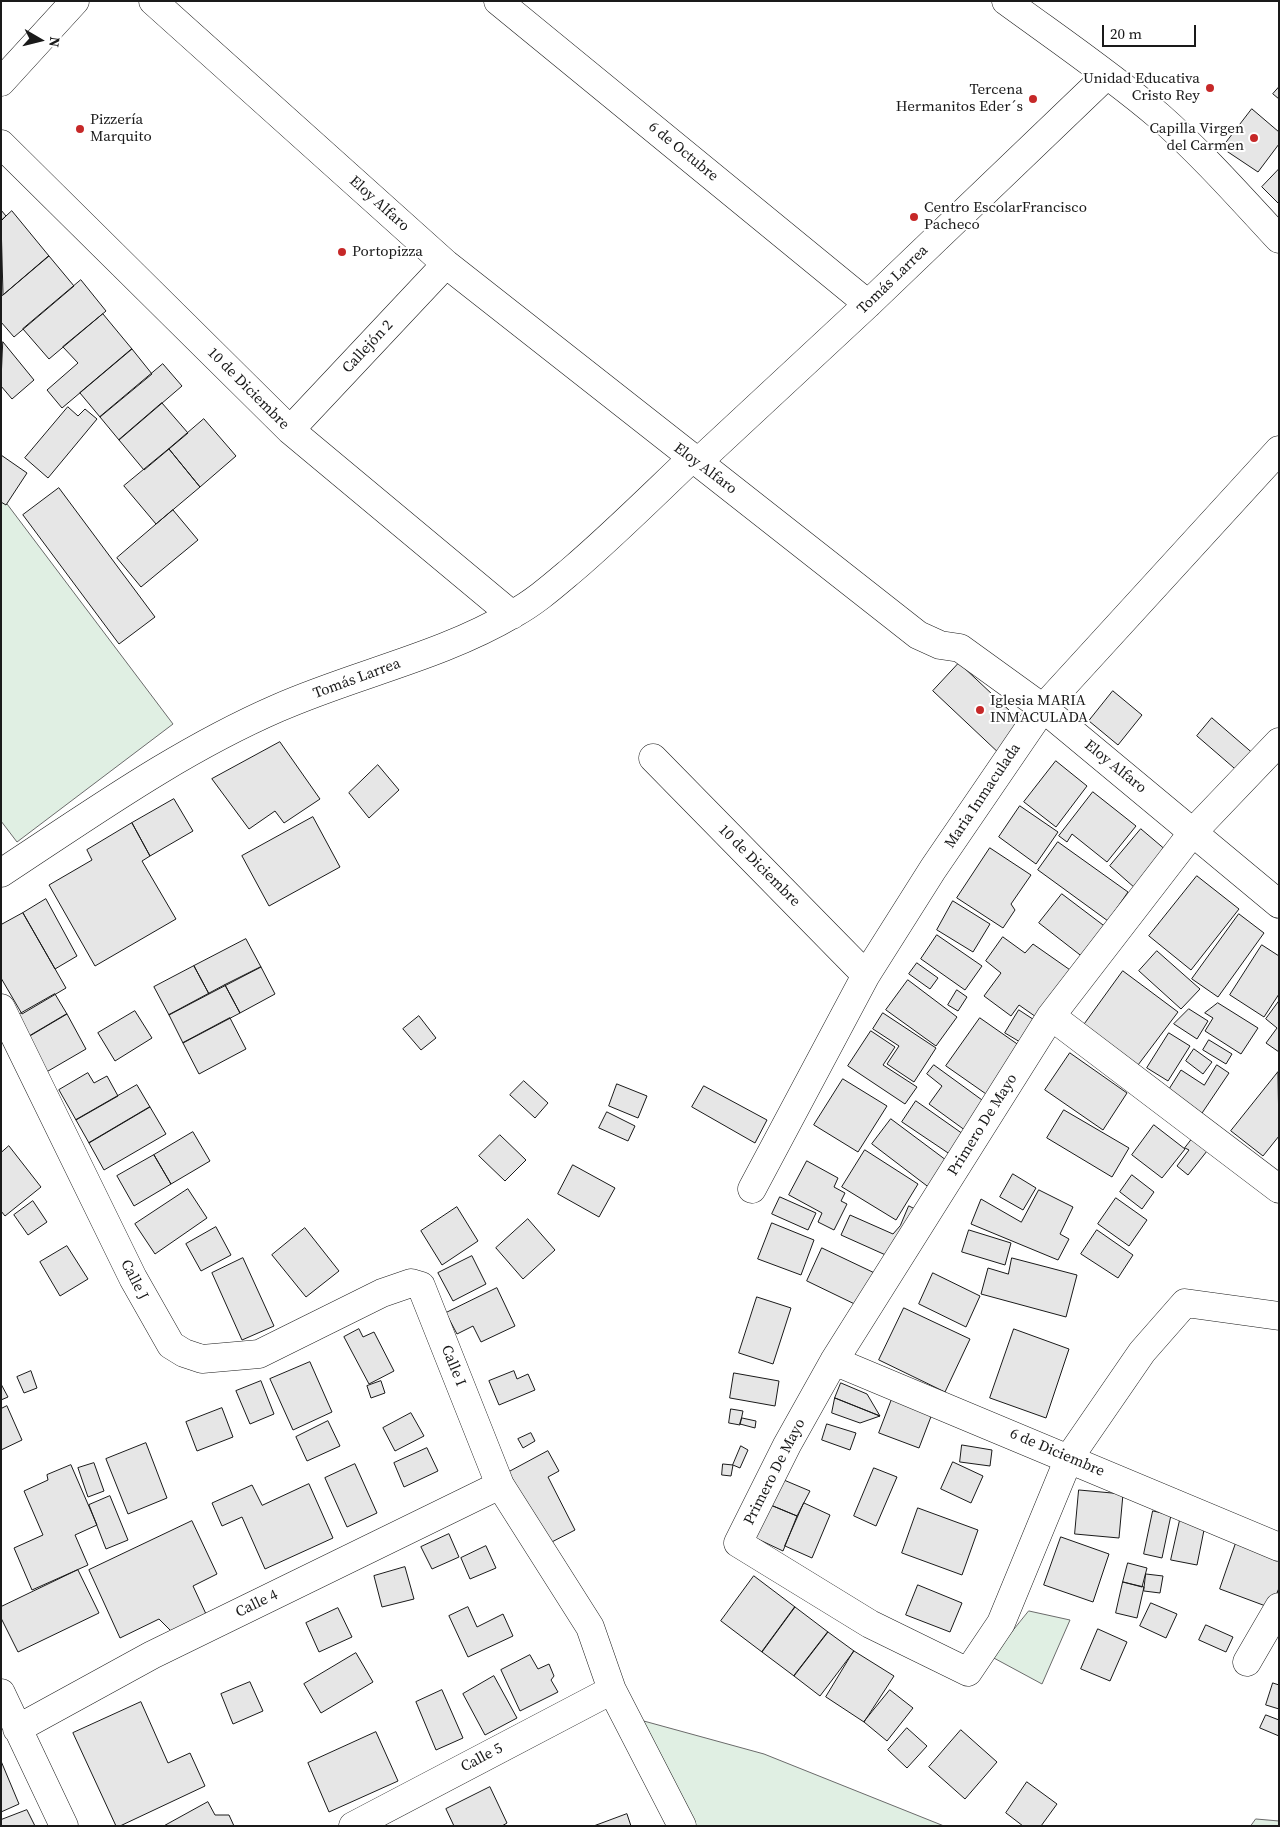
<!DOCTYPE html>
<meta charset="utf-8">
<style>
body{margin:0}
#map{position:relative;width:1280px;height:1827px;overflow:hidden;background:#fff;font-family:"Source Serif 4",serif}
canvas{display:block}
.frame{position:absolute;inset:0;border:2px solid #1a1a1a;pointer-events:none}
.north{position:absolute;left:15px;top:15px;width:50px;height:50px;-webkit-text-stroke:4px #fff;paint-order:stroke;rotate:98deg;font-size:14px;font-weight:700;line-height:20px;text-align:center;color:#1a1a1a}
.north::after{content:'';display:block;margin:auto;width:18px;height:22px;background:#1a1a1a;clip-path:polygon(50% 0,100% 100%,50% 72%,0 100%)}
.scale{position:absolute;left:1102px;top:25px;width:94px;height:22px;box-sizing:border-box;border:2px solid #1a1a1a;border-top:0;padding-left:6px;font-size:15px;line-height:18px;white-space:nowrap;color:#1a1a1a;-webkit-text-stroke:4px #fff;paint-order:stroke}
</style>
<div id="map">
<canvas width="1280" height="1827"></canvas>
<div class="frame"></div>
<div class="north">N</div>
<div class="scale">20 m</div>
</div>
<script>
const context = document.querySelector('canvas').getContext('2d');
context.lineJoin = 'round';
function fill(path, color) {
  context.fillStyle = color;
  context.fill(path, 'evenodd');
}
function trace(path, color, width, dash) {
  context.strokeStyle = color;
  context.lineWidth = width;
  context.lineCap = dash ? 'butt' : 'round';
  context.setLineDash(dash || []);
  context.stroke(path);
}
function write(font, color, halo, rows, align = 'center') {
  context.font = font + ' "Source Serif 4",serif';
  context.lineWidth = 4;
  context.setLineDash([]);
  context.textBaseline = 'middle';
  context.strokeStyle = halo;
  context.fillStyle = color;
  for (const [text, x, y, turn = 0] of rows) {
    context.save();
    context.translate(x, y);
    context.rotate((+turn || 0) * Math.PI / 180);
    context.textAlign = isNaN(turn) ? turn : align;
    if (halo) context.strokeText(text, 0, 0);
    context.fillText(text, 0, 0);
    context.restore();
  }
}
const green = new Path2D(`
 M1 496 173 724 17 842 1 821Z
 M1029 1611 1070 1620 1042 1684 992 1657Z
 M611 1712 764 1754 944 1826H667Z
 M1256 1819 1279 1821V1826H1251Z`);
fill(green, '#e0efe3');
trace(green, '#6a6a6a', 1);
const building = new Path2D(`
 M1279 87V99L1273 94Z
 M1252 109 1279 132V144L1258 172 1222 148Z
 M1279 169V204L1262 187Z
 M1 210 6 216 1 221Z
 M12 211 49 256 3 295 1 221Z
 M49 256 74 286 14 337 1 322V297Z
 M81 280 106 311 49 359 23 329Z
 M103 314 132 349 62 408 47 390 78 363 63 347Z
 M3 342 34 380 12 399 1 386Z
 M132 349 152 374 100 417 80 393Z
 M163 364 182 386 119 440 100 417Z
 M162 403 188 433 144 470 119 440Z
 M68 407 78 416 85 409 97 419 48 478 25 458Z
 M204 419 236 456 200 487 169 449Z
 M169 449 200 487 156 524 124 486Z
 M1 455 27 473 6 505 1 502Z
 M59 488 155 617 119 644 23 515Z
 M173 510 198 540 141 587 117 558Z
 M959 663 1028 728 1002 756 933 691Z
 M1113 691 1142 715 1118 745 1089 721Z
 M1212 718 1256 756 1241 774 1197 736Z
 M280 742 320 799 284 823 275 811 249 829 212 779Z
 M1056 761 1087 786 1056 827 1024 802Z
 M378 765 399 790 369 818 349 793Z
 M1093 792 1136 826 1107 862 1072 834 1067 842 1059 836Z
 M174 799 193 831 150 856 132 823Z
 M1020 806 1058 832 1036 864 999 837Z
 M313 817 340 867 269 906 242 856Z
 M132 823 150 856 142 861 176 919 95 966 49 885 92 860 87 850Z
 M1141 829 1167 851 1135 888 1110 866Z
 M1058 842 1128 892 1108 921 1038 870Z
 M990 848 1031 875 1011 904 1015 910 1003 928 957 898Z
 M1197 876 1239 909 1191 970 1149 936Z
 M1062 894 1107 928 1084 958 1039 923Z
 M46 899 77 956 55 969 23 913Z
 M953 901 990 924 973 952 937 930Z
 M23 913 66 988 22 1014 1 978V925Z
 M1239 914 1264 933 1218 997 1192 979Z
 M937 935 982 966 965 990 921 959Z
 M1003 937 1025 953 1033 944 1073 972 1039 1019 1019 1005 1011 1016 984 996 1001 973 986 961Z
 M246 939 261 967 209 994 194 966Z
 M1262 945 1279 956V994L1264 1017 1230 995Z
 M1157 951 1200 989 1181 1009 1139 971Z
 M917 963 938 978 930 989 909 974Z
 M194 966 209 994 169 1015 154 987Z
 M261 967 275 994 240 1013 225 985Z
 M1123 971 1178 1012 1135 1069 1081 1029Z
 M908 980 957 1017 936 1046 886 1010Z
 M225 985 240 1013 183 1043 169 1015Z
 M957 990 967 997 958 1011 948 1005Z
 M55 994 67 1014 23 1040 11 1019Z
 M1279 1001V1052L1266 1043 1277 1028 1266 1019Z
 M1218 1003 1258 1028 1241 1054 1205 1031 1213 1018 1205 1013Z
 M1189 1009 1208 1021 1197 1039 1174 1024Z
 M1019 1010 1048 1029 1035 1051 1005 1033Z
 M135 1011 152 1038 115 1061 98 1033Z
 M883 1013 936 1048 914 1082 887 1064 899 1046 873 1029Z
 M67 1014 86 1049 43 1074 23 1040Z
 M419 1016 436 1038 421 1050 403 1029Z
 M230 1018 246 1049 199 1074 183 1043Z
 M980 1018 1033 1055 999 1103 946 1066Z
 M871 1031 895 1047 883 1065 917 1087 905 1104 848 1066Z
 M1169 1033 1190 1046 1168 1081 1147 1068Z
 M1209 1040 1232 1054 1226 1064 1203 1050Z
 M1194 1049 1212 1062 1203 1074 1186 1061Z
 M1070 1053 1127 1093 1103 1130 1045 1090Z
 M934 1065 993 1108 973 1136 929 1104 942 1086 927 1074Z
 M1217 1065 1229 1073 1198 1119 1164 1097 1181 1070 1204 1085Z
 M1278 1072 1279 1136 1263 1156 1231 1131Z
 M88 1073 94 1083 107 1076 118 1096 76 1120 59 1090Z
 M843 1079 887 1106 858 1152 814 1125Z
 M524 1081 548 1103 535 1118 510 1095Z
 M617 1084 647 1096 638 1118 609 1106Z
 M137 1085 150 1107 89 1143 76 1120Z
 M704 1086 767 1120 755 1143 692 1107Z
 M916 1101 973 1141 960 1161 902 1122Z
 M150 1107 166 1134 104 1170 89 1143Z
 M1064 1110 1129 1148 1112 1177 1047 1138Z
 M607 1112 635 1126 628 1141 599 1128Z
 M891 1119 954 1166 935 1192 872 1144Z
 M1154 1125 1185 1149 1162 1178 1132 1155Z
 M193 1132 210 1161 171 1184 154 1155Z
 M500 1135 526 1160 505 1181 479 1156Z
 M1192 1139 1207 1151 1188 1175 1177 1166 1189 1150 1185 1148Z
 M9 1146 41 1187 5 1216 1 1211V1153Z
 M865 1150 918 1184 896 1220 842 1187Z
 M154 1155 171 1184 134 1206 117 1176Z
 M807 1161 838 1178 834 1187 845 1193 841 1201 847 1204 834 1230 818 1222 822 1213 789 1195Z
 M573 1165 615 1188 599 1217 558 1194Z
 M1013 1174 1036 1188 1023 1210 1000 1197Z
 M1132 1175 1154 1192 1142 1209 1120 1192Z
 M188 1189 207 1218 155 1254 135 1224Z
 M1039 1190 1073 1207 1060 1234 1069 1239 1058 1260 971 1224 981 1199 1021 1222Z
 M780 1197 816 1213 808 1230 772 1214Z
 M1116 1198 1147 1220 1129 1246 1098 1224Z
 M33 1201 47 1222 28 1235 14 1215Z
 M909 1206 921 1212 899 1261 841 1235 850 1215 893 1234 900 1226Z
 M457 1207 478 1241 442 1265 421 1231Z
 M528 1219 555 1250 523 1279 496 1248Z
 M772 1223 814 1240 801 1275 758 1259Z
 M216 1227 231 1255 201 1271 186 1244Z
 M305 1228 339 1271 306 1297 272 1255Z
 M969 1230 1011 1243 1005 1265 962 1252Z
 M1097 1230 1133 1255 1118 1278 1081 1254Z
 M67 1246 88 1279 60 1296 40 1262Z
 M822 1248 883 1277 867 1310 807 1281Z
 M472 1256 486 1284 453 1301 438 1273Z
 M243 1258 274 1326 242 1340 212 1273Z
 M1012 1258 1077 1275 1066 1317 981 1294 988 1268 1008 1274Z
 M933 1273 980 1296 966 1327 919 1304Z
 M497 1288 515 1326 481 1342 473 1326 457 1334 446 1313Z
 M757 1297 791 1308 773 1364 739 1353Z
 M904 1308 970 1339 945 1392 879 1360Z
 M359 1329 363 1337 374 1332 394 1371 369 1384 344 1337Z
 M1014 1329 1069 1349 1046 1418 990 1398Z
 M310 1362 332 1412 293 1430 270 1379Z
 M31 1371 37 1388 24 1393 17 1377Z
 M514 1371 517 1379 528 1374 535 1390 499 1405 489 1381Z
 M734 1373 779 1381 775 1406 730 1398Z
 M261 1381 274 1414 250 1424 236 1391Z
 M381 1381 385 1393 371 1398 367 1386Z
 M841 1383 867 1394 880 1416 835 1398Z
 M1 1384 8 1397 1 1400Z
 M835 1398 880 1416 860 1423 832 1413Z
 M892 1399 932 1414 919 1448 879 1433Z
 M7 1406 22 1440 1 1450V1409Z
 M222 1408 233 1437 197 1451 186 1422Z
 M731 1409 743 1411 740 1425 729 1423Z
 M411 1413 424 1436 395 1451 383 1428Z
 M742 1418 756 1421 755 1428 740 1424Z
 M328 1421 340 1446 307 1461 296 1437Z
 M827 1424 856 1433 850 1450 822 1440Z
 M531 1433 535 1441 523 1448 518 1439Z
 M146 1443 167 1498 128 1514 106 1459Z
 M962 1445 992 1450 990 1466 960 1462Z
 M741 1446 748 1450 740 1468 733 1465Z
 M427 1448 438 1471 404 1487 394 1463Z
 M548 1451 559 1471 548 1477 575 1530 546 1545 509 1472Z
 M953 1462 983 1476 971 1503 941 1489Z
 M94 1463 104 1491 88 1497 78 1468Z
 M355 1464 377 1513 347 1527 325 1478Z
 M723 1464 733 1465 731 1476 722 1475Z
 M71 1465 97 1525 75 1535 88 1565 32 1590 14 1548 43 1535 24 1491 48 1480 47 1475Z
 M874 1468 897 1477 876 1526 854 1516Z
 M772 1475 810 1491 797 1516 761 1501Z
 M309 1484 333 1538 265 1569 242 1517 222 1526 212 1503 252 1485 262 1505Z
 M1079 1490 1123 1494 1119 1538 1075 1534Z
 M110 1496 128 1540 106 1549 89 1505Z
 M761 1501 797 1516 783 1551 745 1533Z
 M804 1503 830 1515 812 1558 785 1546Z
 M918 1508 978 1530 962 1575 902 1553Z
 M1153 1511 1171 1515 1162 1558 1144 1554Z
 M1180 1520 1205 1525 1197 1565 1171 1560Z
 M192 1521 217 1574 193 1586 206 1614 171 1631 159 1619 120 1638 89 1570Z
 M449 1534 459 1557 432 1569 421 1547Z
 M1061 1537 1109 1554 1093 1602 1044 1585Z
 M1236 1543 1279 1559V1588L1271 1608 1220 1589Z
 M486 1546 496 1568 470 1579 461 1558Z
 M1128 1563 1147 1568 1142 1587 1123 1582Z
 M405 1567 414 1599 382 1607 374 1576Z
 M78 1570 99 1613 18 1652 1 1618V1607Z
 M1146 1574 1163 1576 1160 1593 1144 1591Z
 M754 1576 795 1607 762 1652 721 1621Z
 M1123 1582 1144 1587 1137 1618 1116 1613Z
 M918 1585 962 1603 950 1632 906 1615Z
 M1151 1603 1177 1614 1166 1638 1140 1626Z
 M468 1607 477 1627 503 1614 513 1636 468 1657 449 1616Z
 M795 1607 828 1632 794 1676 762 1652Z
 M338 1608 352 1637 319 1652 306 1623Z
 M1206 1625 1233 1637 1226 1652 1199 1640Z
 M1098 1629 1127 1642 1110 1681 1081 1669Z
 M828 1632 854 1651 820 1696 794 1676Z
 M854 1651 894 1676 864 1722 826 1697Z
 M356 1653 373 1682 321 1713 304 1684Z
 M530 1655 538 1669 549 1664 554 1676 551 1680 558 1692 520 1711 501 1670Z
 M494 1676 517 1718 485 1735 463 1694Z
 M250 1682 263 1711 233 1724 221 1694Z
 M1273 1683 1279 1685V1709L1266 1705Z
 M442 1690 463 1738 436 1750 416 1702Z
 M890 1690 913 1708 887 1741 864 1722Z
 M141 1702 168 1763 190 1753 205 1786 120 1826H116L73 1733Z
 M1266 1715 1279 1720V1736L1260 1728Z
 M907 1728 927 1746 907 1768 888 1750Z
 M961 1730 997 1762 965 1799 929 1767Z
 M376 1732 398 1781 329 1812 308 1763Z
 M1 1761 19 1804 1 1812Z
 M1027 1782 1057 1804 1041 1826H1023L1006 1813Z
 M490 1787 507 1823 502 1826H454L446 1809Z
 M208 1802 215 1815H229L234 1826H164Z
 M27 1810 35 1826H1V1820Z
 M627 1814 631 1826H594Z`);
fill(building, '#e6e6e6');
trace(building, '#1a1a1a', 1);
const minor = new Path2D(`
 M153 1 446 264 918 635 940 645 960 648 1043 708 1279 904
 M498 1 868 304
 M1006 1C1058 39 1111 75 1159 116 1202 154 1240 197 1279 239
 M1 82 75 1
 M1 144 290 430 512 615
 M290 430 446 264
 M698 462 868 304 1107 75
 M1279 742 1193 832 1051 1016 834 1361 787 1445 738 1543 870 1624 968 1672 1001 1623 1069 1458 1142 1352 1185 1303 1279 1316
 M653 758 866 975
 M1 873C91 814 179 751 278 708 355 674 440 657 513 614 535 602 553 586 572 570 613 535 652 496 691 459
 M1 1008 133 1278 171 1345 184 1353 202 1359 259 1354 382 1293 411 1283 421 1286 500 1485 590 1627 612 1690 682 1826
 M1051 1016 1279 1189
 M752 1189 866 975 933 869 1043 708 1279 450
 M834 1361 1279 1547
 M1247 1662 1279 1607
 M1 1693 64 1826
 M17 1729 152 1655 500 1485
 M353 1826 612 1690`);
trace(minor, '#1a1a1a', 29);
trace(minor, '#fff', 28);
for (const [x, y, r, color] of [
 [1210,88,5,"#c62828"],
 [1033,99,5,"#c62828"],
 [80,129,5,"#c62828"],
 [1254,138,5,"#c62828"],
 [914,217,5,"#c62828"],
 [342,252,5,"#c62828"],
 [980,710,5,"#c62828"]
]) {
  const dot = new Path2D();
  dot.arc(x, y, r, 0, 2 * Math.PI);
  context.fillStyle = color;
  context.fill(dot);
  trace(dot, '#fff', 2);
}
write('15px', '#1a1a1a', '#fff', [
 ["Unidad Educativa",1200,79,"right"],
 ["Cristo Rey",1200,96,"right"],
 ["Tercena",1023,90,"right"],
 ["Hermanitos Eder´s",1023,107,"right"],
 ["Pizzería",90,120],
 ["Marquito",90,137],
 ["Capilla Virgen",1244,129,"right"],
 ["del Carmen",1244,146,"right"],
 ["Centro EscolarFrancisco",924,208],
 ["Pacheco",924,225],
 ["Portopizza",352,252],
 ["Iglesia MARIA",990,701],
 ["INMACULADA",990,718]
], 'left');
write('15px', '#1a1a1a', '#fff', [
 ["6 de Octubre",683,152,39],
 ["Eloy Alfaro",379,204,42],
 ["Tomás Larrea",893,280,-44],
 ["Callejón 2",368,347,-47],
 ["10 de Diciembre",248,389,45],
 ["Eloy Alfaro",705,469,37],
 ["Tomás Larrea",357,679,-20],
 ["Eloy Alfaro",1115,767,39],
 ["Maria Inmaculada",983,796,-56],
 ["10 de Diciembre",759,866,45],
 ["Primero De Mayo",983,1125,-58],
 ["Calle J",134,1280,63],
 ["Calle I",453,1366,68],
 ["6 de Diciembre",1057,1453,23],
 ["Primero De Mayo",775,1472,-63],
 ["Calle 4",257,1604,-26],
 ["Calle 5",482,1758,-28]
]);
</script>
